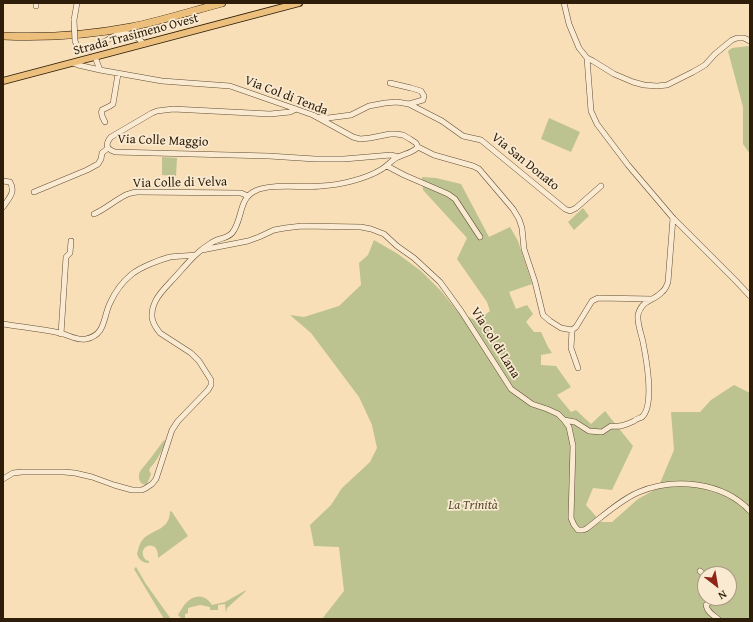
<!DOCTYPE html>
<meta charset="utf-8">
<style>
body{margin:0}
#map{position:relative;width:753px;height:622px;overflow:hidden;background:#f8dfb8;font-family:"Gentium Book Plus",serif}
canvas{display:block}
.frame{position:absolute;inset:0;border:4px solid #2d1d09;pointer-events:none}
.north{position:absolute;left:697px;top:566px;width:40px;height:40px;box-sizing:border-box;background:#faead1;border:1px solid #a89881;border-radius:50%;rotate:149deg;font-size:11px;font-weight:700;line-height:16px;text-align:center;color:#2d1d09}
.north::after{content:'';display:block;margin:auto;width:14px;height:18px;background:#8f2418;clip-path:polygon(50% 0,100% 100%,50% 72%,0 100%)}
</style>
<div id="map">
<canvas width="753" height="622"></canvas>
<div class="frame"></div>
<div class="north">N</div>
</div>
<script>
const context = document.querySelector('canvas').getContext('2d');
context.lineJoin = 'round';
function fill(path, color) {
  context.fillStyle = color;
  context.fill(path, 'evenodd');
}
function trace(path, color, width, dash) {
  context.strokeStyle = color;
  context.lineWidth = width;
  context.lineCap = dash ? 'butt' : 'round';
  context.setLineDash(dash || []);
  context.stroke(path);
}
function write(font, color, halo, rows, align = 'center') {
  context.font = font + ' "Gentium Book Plus",serif';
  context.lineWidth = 3.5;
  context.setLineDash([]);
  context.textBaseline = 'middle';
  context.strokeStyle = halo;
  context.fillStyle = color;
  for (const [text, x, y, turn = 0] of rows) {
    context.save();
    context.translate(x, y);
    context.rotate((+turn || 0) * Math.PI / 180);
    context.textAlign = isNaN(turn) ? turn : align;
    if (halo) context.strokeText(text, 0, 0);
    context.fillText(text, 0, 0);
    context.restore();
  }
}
fill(new Path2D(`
 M749 46 750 47V154L743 144V107L728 51 732 48Z
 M549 118 580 132 571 152 541 139Z
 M162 157 177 158 176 176 162 175Z
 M422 177 436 178 461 184 489 237 510 227 518 241 532 284 509 292 516 309 527 305 533 314 526 322 534 332H541L548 347 552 353 541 355V365L556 366 571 387 557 395 571 412 576 410 591 424 605 411 633 446 612 490 593 488 586 505 601 522H612L638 499 658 488 674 450 671 412H700L711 400 734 385 750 393V619H322L344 591 339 547 314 546 310 525 331 505 342 488 370 462 377 448 372 425 359 397 311 333 290 315 304 317 339 306 361 285 359 263 368 255 374 240 398 254 421 271 441 291 458 312 477 321 490 311 487 302 457 259 467 238 423 190ZM705 574H729V598H705Z
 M583 208 589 216 574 230 568 222Z
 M164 440 165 441C164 448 159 456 155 462 153 465 151 466 149 470L151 474 147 484 145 485 141 483 139 479V474L141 470 150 459Z
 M170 511 172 512 188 536 158 558C159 536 134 547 146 560L149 561V563C143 563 139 560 137 554 138 550 139 545 141 542 149 529 170 532 170 511Z
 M136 567 146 584 171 619H164L134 569Z
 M246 590 245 592 227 608 226 613 225 604 218 605V610H210V607L200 605 188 608V613L185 614V619H182L178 615C180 611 183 607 185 604 194 594 205 594 212 605L225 602Z`), '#bcc290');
const minor = new Path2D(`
 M564 3 569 24 579 48 587 58 593 61 614 74 633 82 644 85 657 86 667 85 693 72 705 65 715 54 732 40 737 38H744L750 41
 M36 6V3
 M74 20 77 3
 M75 41C83 65 109 34 122 33 131 33 139 38 144 44
 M95 57 100 70
 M587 58 591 111 597 124 628 165 673 218 735 280 750 296
 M390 83 411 88 421 91 424 96 423 100 409 104
 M296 109 290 112 270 114 173 109 157 111 152 113 111 137C105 144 106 149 115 152L269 156 315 159H344L391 155 398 157
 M320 117 328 118 351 115 369 106 385 103 397 102 409 104 442 121 463 136 481 140 565 209 570 211 576 208 601 186
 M105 122C103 118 100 114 102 110L110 106 113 104 118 74
 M418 147 434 155 473 166 479 169 513 209 519 219 522 228 524 249 535 282 543 315 550 321 561 328 572 330 576 327 592 301 598 298 652 299
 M387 166 404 175 448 194 455 199 480 237
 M3 181 10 182C16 192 9 198 3 207
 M34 192 87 170 98 164 101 159 102 153 108 148
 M94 214C106 209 116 199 128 194 131 193 135 192 138 192L241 193 248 196
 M202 250 248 241 259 237 274 230 285 228 302 226 361 227 371 229 384 234 397 246 414 258 440 282 461 311 511 389 532 404 547 409 558 414 564 420 569 427 573 446 571 518 574 525 578 530H583L586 529C602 517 620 500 639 492 674 477 723 482 750 511
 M3 324C22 327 41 329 60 333 69 335 77 341 86 339 106 335 103 317 110 303 115 292 122 282 132 274 141 267 159 260 170 257 178 256 187 256 195 255
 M572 330 571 348 578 368
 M61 334 66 257 70 253 71 241
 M564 420 575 422 589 431 602 432 611 426C621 427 625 425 634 421 636 419 640 418 642 417 655 405 646 357 643 342 641 333 637 323 638 315 642 299 653 302 662 292 665 290 667 285 668 282L673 218
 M3 479 13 473 22 472H64L75 473 92 477 114 485 132 490H142L146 488 152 484 156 479 172 430 178 421 208 390 211 385V380L199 361 191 353 160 333C156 328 151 321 152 314 152 309 154 304 156 300 161 291 169 284 176 276 187 264 196 252 211 243 218 238 227 239 232 233 243 220 238 199 255 191 270 183 303 188 321 186 340 185 366 179 382 169 387 166 391 161 396 158 403 154 413 153 418 147L416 143 410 139 403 135 396 134H390L370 138 360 139 353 137 313 115 230 86 162 81 100 70 78 65 73 63
 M700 571 705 575
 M715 598 706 605C707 612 713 615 718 619`);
const major = new Path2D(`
 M3 81 299 3`);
const highway = new Path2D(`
 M3 36C45 38 89 35 131 27 161 21 192 11 222 3`);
trace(minor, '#604e35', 6);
trace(major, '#2d1d09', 8);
trace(highway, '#2d1d09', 8);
trace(minor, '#faead1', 5);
trace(major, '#ecc07c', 6);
trace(highway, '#ecc07c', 7);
const minorBridge = new Path2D(`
 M74 20 75 41`);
trace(minorBridge, '#604e35', 6, []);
trace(minorBridge, '#faead1', 5);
write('13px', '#2d1d09', '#faead1', [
 ["Strada Trasimeno Ovest",136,35,-15],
 ["Via Col di Tenda",286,96,21],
 ["Via Colle Maggio",163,141,2],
 ["Via San Donato",525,162,39],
 ["Via Colle di Velva",180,183,-1],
 ["Via Col di Lana",495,343,58]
]);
write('italic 13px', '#584f32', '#faead1', [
 ["La Trinità",473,506]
]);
</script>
